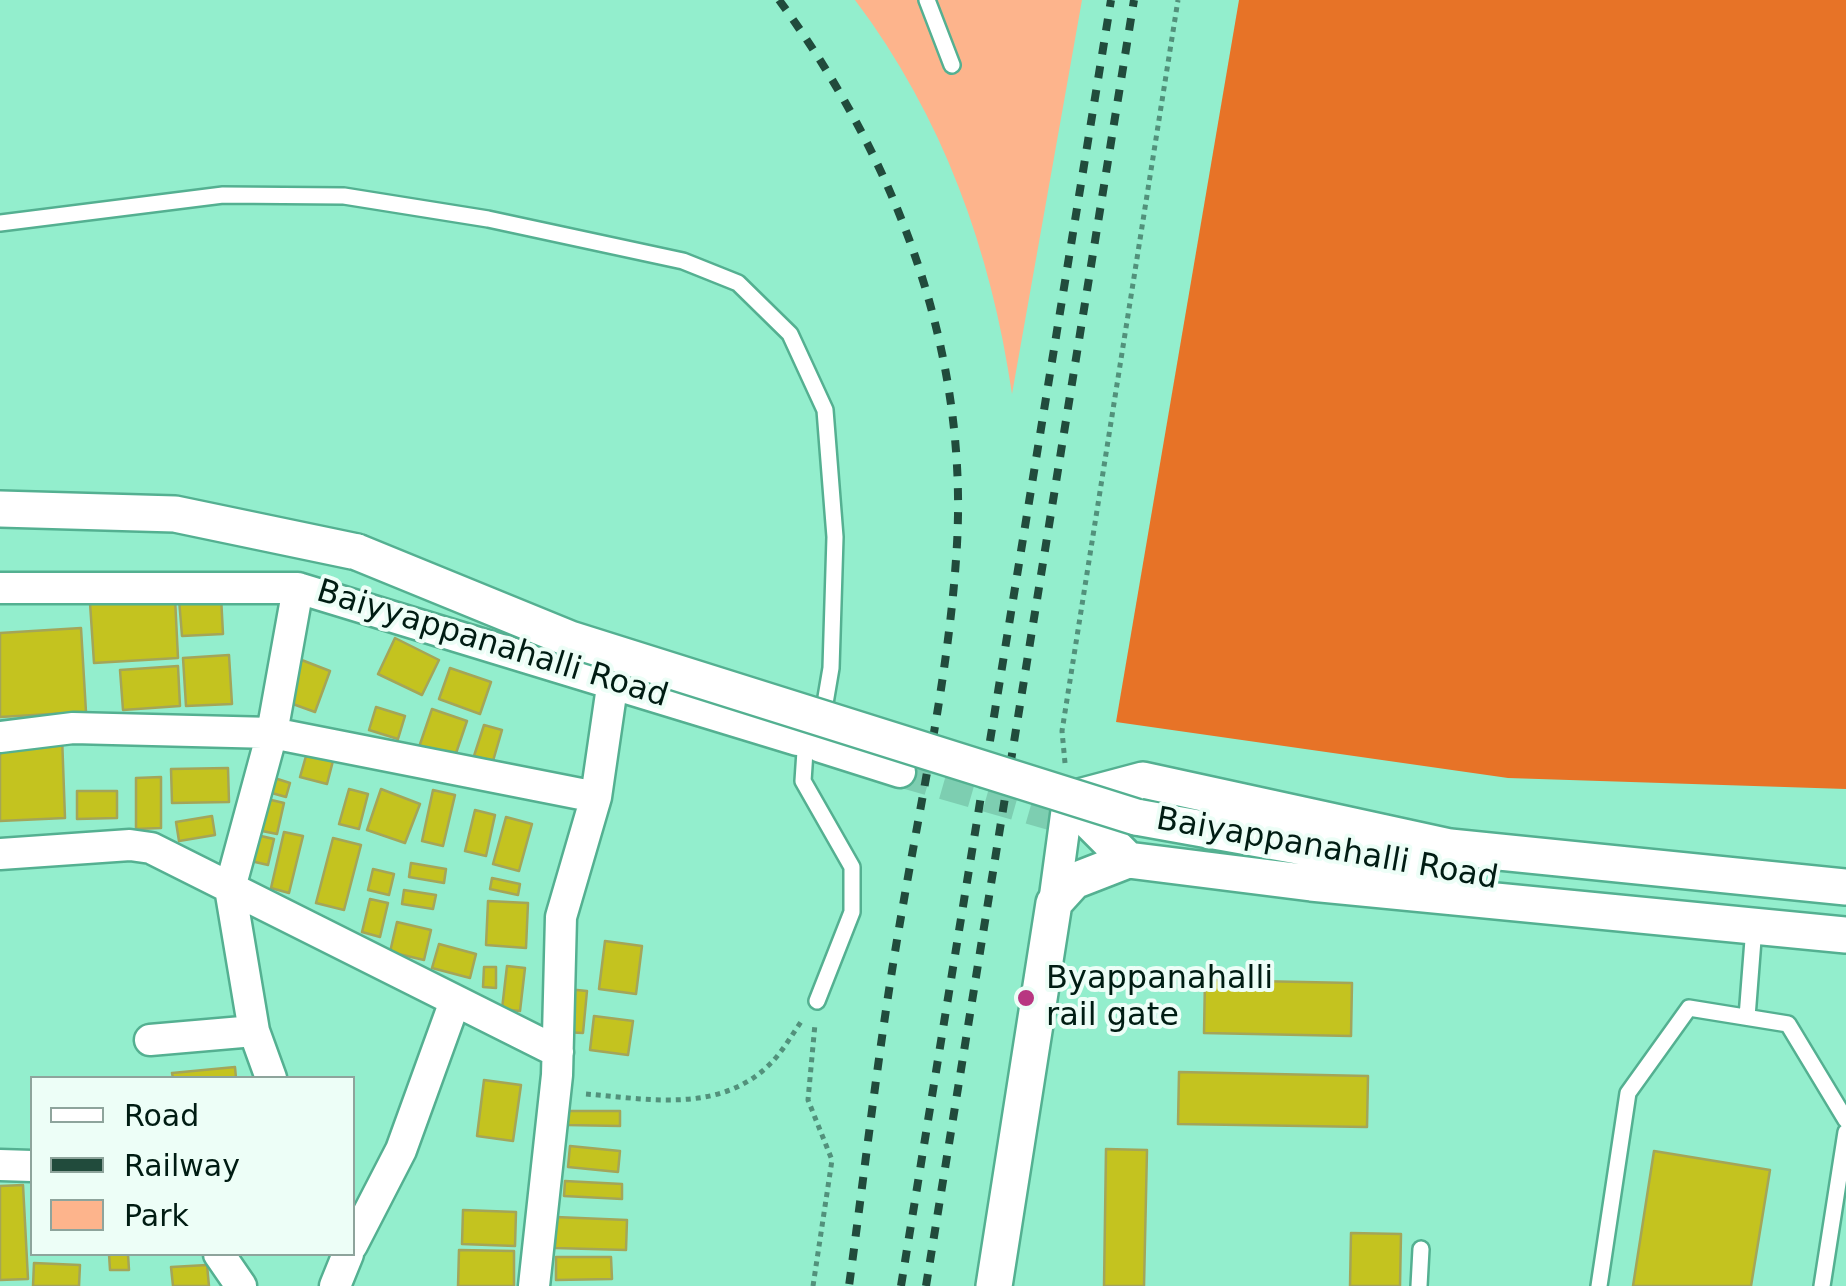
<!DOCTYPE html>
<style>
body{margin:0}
#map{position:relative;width:1846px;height:1286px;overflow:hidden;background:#93eecd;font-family:"DejaVu Sans",sans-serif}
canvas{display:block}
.legend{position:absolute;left:30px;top:1076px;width:325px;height:180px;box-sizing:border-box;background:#edfef7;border:2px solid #8ea49c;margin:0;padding:12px 18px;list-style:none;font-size:30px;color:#001c13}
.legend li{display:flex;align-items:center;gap:20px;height:50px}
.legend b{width:50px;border:2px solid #8ea49c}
</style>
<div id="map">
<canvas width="1846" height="1286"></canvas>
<ul class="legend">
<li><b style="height:12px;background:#fff"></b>Road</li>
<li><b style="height:12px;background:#214b3c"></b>Railway</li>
<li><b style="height:28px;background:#fdb48c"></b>Park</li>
</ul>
</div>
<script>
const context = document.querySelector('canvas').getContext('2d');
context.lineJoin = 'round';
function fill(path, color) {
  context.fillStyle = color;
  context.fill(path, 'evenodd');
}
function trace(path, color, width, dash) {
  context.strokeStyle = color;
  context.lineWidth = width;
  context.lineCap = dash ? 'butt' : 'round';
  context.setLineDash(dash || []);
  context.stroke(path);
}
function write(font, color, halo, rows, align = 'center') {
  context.font = font + ' "DejaVu Sans",sans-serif';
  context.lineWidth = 8;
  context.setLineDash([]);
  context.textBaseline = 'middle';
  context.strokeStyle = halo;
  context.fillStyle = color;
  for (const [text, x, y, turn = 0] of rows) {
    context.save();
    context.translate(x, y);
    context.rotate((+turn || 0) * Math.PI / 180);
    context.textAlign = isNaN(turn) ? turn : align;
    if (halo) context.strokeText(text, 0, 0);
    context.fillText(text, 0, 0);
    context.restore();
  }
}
fill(new Path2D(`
 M855 0H1082L1012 394C991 250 943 117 855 0Z`), '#fdb48c');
fill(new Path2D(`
 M1239 0H1846V789L1508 778 1116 722Z`), '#e77327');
const building = new Path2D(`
 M221 596 223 634 182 636 179 599Z
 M175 598 178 658 94 663 90 603Z
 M81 628 86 712 0 717V633Z
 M395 638 439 660 422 695 378 674Z
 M229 655 232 704 186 706 183 658Z
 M294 657 330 671 315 712 279 699Z
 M178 666 180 706 123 710 120 670Z
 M450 668 491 682 480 714 439 699Z
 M376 707 405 716 398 739 369 730Z
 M432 709 467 721 452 765 417 753Z
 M484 725 502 730 493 761 474 756Z
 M62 736 65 818 0 821V738Z
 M308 749 334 757 327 784 300 777Z
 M228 768 229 802 172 803 171 769Z
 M265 775 290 783 286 797 261 790Z
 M161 777V828L136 829V778Z
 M349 789 368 794 359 829 339 824Z
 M381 789 420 804 405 843 367 830Z
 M433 790 455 795 443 846 422 841Z
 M77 791H117V818L77 819Z
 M259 797 284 803 277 834 252 829Z
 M475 810 495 815 486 856 465 851Z
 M212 816 215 835 179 841 176 822Z
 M506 817 532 824 519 871 493 864Z
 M284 832 303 836 289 893 271 888Z
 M248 833 274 839 268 865 242 859Z
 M333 838 361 845 344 910 316 903Z
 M411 863 446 869 444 883 409 877Z
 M373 869 394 874 389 895 368 890Z
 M492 878 520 884 518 895 490 889Z
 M404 890 436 895 433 909 402 904Z
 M370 899 388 903 380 937 362 932Z
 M488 901 528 903 526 948 486 945Z
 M397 922 431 930 424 960 390 952Z
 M605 941 642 946 636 994 599 989Z
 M439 944 476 954 470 978 432 968Z
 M507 966 525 968 520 1011 502 1009Z
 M484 967H496V988L483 987Z
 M1205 980 1352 983 1351 1036 1204 1033Z
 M567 989 587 991 583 1033 563 1032Z
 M594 1016 633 1021 628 1055 590 1050Z
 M235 1067 236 1078H173L172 1073Z
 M1179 1072 1368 1076 1367 1127 1178 1124Z
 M484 1080 521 1085 513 1141 477 1136Z
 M567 1111H620V1126L567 1125Z
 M570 1146 620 1151 618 1172 568 1167Z
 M1106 1149 1147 1150 1144 1286H1104Z
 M1654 1151 1770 1170 1751 1286H1633Z
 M565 1181 622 1184V1199L564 1196Z
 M23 1185 28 1279 0 1280V1186Z
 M463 1210 516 1212 515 1246 462 1244Z
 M556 1217 627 1220 626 1250 555 1248Z
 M1351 1233 1401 1234 1400 1286H1350Z
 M459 1250 514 1251V1286H458Z
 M109 1254H128L129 1270H110Z
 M556 1257H611L612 1279 556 1280Z
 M34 1263 80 1265 79 1286H33Z
 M207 1265 209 1286H173L171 1267Z`);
fill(building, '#c4c31f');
trace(building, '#a4a559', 2.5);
trace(new Path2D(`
 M900 772 1075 822`), '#7dceb1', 30, [30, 15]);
const service = new Path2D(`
 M927 0 952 65
 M0 223 223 195 344 196 488 219 604 244 683 261 738 283 790 334 825 410 835 537 831 668 823 715 805 751 803 781 852 867V912L817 1001
 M1747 1017 1754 927
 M1419 1286 1421 1249
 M1599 1286 1628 1093 1689 1008 1788 1024 1846 1120
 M1822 1286 1846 1132`);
const minor = new Path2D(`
 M0 588H298L797 740
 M0 737 73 728 272 733 298 588
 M821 747 900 772
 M0 854 130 845 151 848 558 1052
 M1054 903 1068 800
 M150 1040 254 1031
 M271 1078 254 1031 230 888 272 733 596 797
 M0 1165 32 1166
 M352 1245 401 1150 455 1001
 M219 1254 241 1286
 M335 1286 348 1254
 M534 1286 557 1075 561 917 596 797 613 680`);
const tertiary = new Path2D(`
 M0 509 175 514 357 552
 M1136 817 1460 875
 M1846 887 1450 847 1143 780 1068 800 1128 860 1311 883 1846 935
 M994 1286 1054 903 1074 881 1128 860`);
trace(service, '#54b091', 20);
trace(minor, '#54b091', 35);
trace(tertiary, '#54b091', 40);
trace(new Path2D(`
 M1065 763 1062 731 1178 0
 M586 1094C649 1099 721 1114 771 1063 783 1051 793 1033 803 1019
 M813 1286 832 1160 808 1100 815 1024`), '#52917b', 5, [5, 5]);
trace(service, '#fff', 15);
trace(minor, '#fff', 30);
trace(tertiary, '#fff', 35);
trace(new Path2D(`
 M779 0C894 157 968 346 957 544 950 667 923 789 902 911 880 1035 866 1161 849 1286
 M901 1286 1111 0
 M926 1286 1134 0`), '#214b3c', 8, [12, 12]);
const tertiaryBridge = new Path2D(`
 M357 552 570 639 1136 817`);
trace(tertiaryBridge, '#54b091', 40, []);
trace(tertiaryBridge, '#fff', 35);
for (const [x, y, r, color] of [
 [1026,998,10,"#b83781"]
]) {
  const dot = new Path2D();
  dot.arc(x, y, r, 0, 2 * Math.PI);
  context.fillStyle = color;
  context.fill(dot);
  trace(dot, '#edfef7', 4);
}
write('32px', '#001c13', '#edfef7', [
 ["Baiyyappanahalli Road",492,645,17],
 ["Baiyappanahalli Road",1327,850,10]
]);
write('32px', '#001c13', '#edfef7', [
 ["Byappanahalli",1046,980],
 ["rail gate",1046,1017]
], 'left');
</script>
